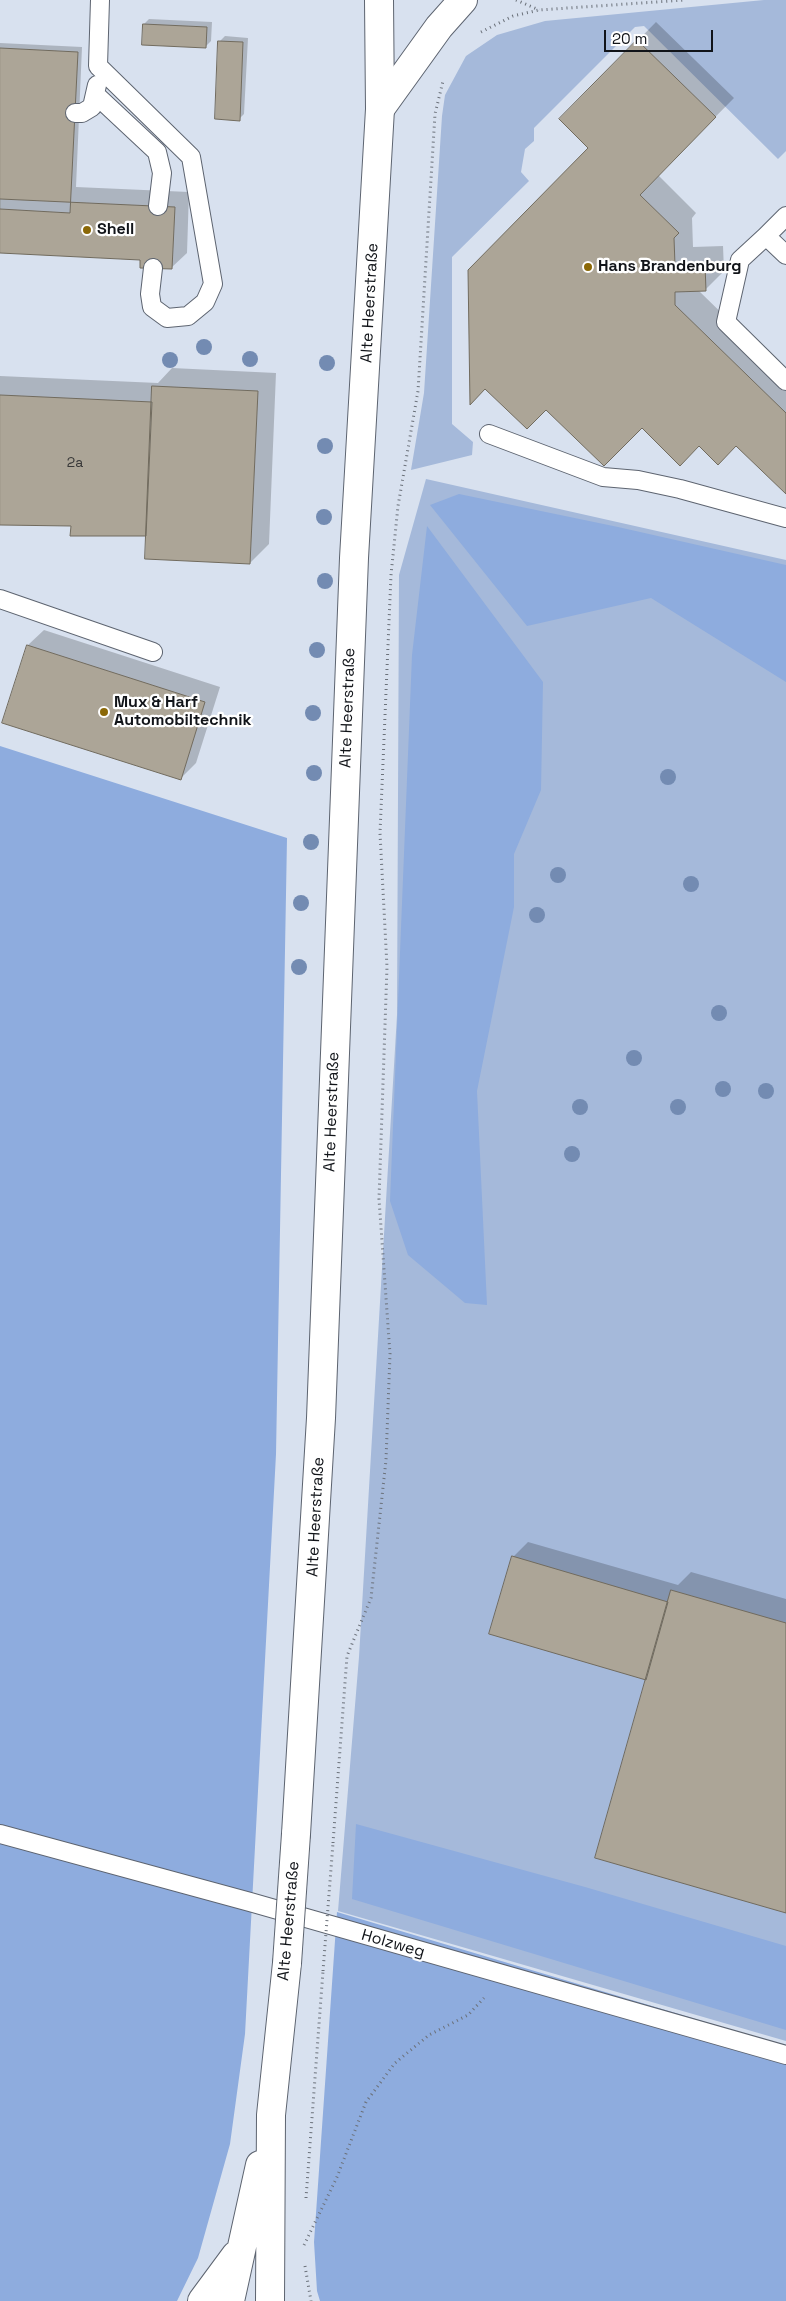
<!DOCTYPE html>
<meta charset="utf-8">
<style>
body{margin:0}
#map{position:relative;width:786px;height:2301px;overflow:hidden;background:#d8e1ef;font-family:"Space Grotesk",sans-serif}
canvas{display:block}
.scale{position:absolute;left:604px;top:30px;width:109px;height:22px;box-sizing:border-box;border:2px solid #111419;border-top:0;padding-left:6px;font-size:15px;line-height:18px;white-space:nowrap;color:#111419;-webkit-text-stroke:4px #fff;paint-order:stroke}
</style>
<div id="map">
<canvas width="786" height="2301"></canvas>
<div class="scale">20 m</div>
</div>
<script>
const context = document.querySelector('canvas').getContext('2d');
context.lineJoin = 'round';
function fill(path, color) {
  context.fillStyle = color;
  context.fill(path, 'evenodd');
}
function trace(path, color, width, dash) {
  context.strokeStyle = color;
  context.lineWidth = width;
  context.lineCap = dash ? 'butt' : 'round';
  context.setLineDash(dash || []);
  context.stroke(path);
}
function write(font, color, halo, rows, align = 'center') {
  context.font = font + ' "Space Grotesk",sans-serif';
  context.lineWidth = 4.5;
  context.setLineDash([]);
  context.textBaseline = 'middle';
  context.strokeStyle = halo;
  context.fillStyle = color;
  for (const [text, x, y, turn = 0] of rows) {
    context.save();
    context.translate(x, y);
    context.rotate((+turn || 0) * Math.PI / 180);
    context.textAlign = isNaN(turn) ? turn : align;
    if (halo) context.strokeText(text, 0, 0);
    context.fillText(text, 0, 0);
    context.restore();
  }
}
fill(new Path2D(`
 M764 0H786V151L778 159 644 26 635 27 534 128V141L525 149 521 172 529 181 452 257V424L473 442 472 455 411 470 424 393 442 116 445 95 466 56 497 35 545 21Z
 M426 479 786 560V2041L338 1911 359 1657 397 1015 399 575Z`), '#a5b9da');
fill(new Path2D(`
 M459 494 618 527 786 565V682L651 598 527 626 430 505Z
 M427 526 543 682 541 790 514 854V907L477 1091 487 1305 465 1303 408 1255 390 1201 412 655Z
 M0 746 287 838 276 1454 245 2034 230 2144 198 2258 177 2301H0Z
 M356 1824 585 1887 786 1946V2030L352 1899Z
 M337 1912 786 2046V2301H320L317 2291 314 2242Z`), '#8eacde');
fill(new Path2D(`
 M149 19 212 22 211 41 206 46 144 24Z
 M656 22 734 98 658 175 696 213 692 218 693 247 723 246 724 271 705 290H698L786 376V493L737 445H699L590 148 561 119Z
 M225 36 248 38 244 114 239 119 219 42Z
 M0 43 82 47 76 187 189 192 187 253 171 268 141 259 0 252Z
 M172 368 276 373 269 544 250 563 147 535 72 524H0V376L158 383Z
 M44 630 220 687 196 763 181 778 4 722 28 645Z
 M528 1542 678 1585 691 1572 786 1599V1911L648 1676 513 1557Z`), '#0003');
const building = new Path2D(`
 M143 24 207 27 206 48 142 45Z
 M637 40 716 117 640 195 679 233 674 238 675 265 705 264 706 291 675 292V305L786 413V494L736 446 718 465 699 446 680 466 642 428 604 466 546 410 527 429 485 389 470 405 468 270 588 148 559 119Z
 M218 41 243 42 240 121 215 119Z
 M0 48 78 52 70 213 0 209Z
 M0 199 175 207 172 269 140 268V260L0 253Z
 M152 386 258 391 250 564 145 559Z
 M0 395 152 402 146 536H70L71 526 0 525Z
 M27 645 205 702 181 780 2 723Z
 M512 1556 668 1602 646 1680 489 1634Z
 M671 1590 786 1623V1913L595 1858Z`);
fill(building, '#aca597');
trace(building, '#716b5e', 1);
const lane = new Path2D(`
 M100 0 98 66 191 157 213 284 205 302 188 316 167 318 152 307 150 294 153 268
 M96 95 157 152 162 173 158 206
 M75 113H82L92 107 97 85
 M786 216 766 236 786 255
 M766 236 740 260 726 322 786 381
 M489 434 603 477 638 480 680 489 786 518
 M0 599 153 652
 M0 1834 250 1902 786 2055`);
const street = new Path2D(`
 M380 109 439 27 463 0`);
const secondary = new Path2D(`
 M296 1834 321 1418 354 558 380 109 379 0
 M202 2301 236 2255
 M230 2301 260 2165
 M270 2301 271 2115 287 1963`);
trace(lane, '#5d6470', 20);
trace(street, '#5d6470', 30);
trace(secondary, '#5d6470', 30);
trace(new Path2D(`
 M516 0 539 10
 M481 32 513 16 539 10 685 0
 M333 1843 347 1656 371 1598 386 1460 390 1354 379 1199 387 967 380 833 391 575 398 506 418 391 435 114 443 81
 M306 2198 323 1971
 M304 2245 337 2177 366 2102 395 2063 429 2035 468 2015 484 1998
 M305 2266 311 2301`), '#6b717a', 3, [1, 4]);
trace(lane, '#fff', 18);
trace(street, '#fff', 28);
trace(secondary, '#fff', 28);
const secondaryBridge = new Path2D(`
 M287 1963 296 1834`);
trace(secondaryBridge, '#5d6470', 30, []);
trace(new Path2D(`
 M323 1971 333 1843`), '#6b717a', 3, [1, 4]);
trace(secondaryBridge, '#fff', 28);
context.fillStyle = '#738bb2';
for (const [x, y] of [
 [204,347],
 [250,359],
 [170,360],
 [327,363],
 [325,446],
 [324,517],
 [325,581],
 [317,650],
 [313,713],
 [314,773],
 [668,777],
 [311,842],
 [558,875],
 [691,884],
 [301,903],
 [537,915],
 [299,967],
 [719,1013],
 [634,1058],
 [723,1089],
 [766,1091],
 [580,1107],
 [678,1107],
 [572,1154]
]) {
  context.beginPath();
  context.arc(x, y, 8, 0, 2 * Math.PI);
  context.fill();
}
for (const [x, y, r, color] of [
 [87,230,5,"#8b6807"],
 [588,267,5,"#8b6807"],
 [104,712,5,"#8b6807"]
]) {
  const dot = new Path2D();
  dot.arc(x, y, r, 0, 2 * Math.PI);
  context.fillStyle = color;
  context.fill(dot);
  trace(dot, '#fff', 2);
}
write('14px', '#383838', null, [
 ["2a",75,463]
]);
write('bold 16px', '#111419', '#fff', [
 ["Shell",97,230],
 ["Hans Brandenburg",598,267],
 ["Mux & Harf",114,703],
 ["Automobiltechnik",114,721]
], 'left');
write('16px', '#111419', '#fff', [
 ["Alte Heerstraße",370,303,-87],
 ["Alte Heerstraße",348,708,-88],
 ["Alte Heerstraße",332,1112,-88],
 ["Alte Heerstraße",316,1517,-87],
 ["Alte Heerstraße",289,1921,-85],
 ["Holzweg",393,1944,16]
]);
</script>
